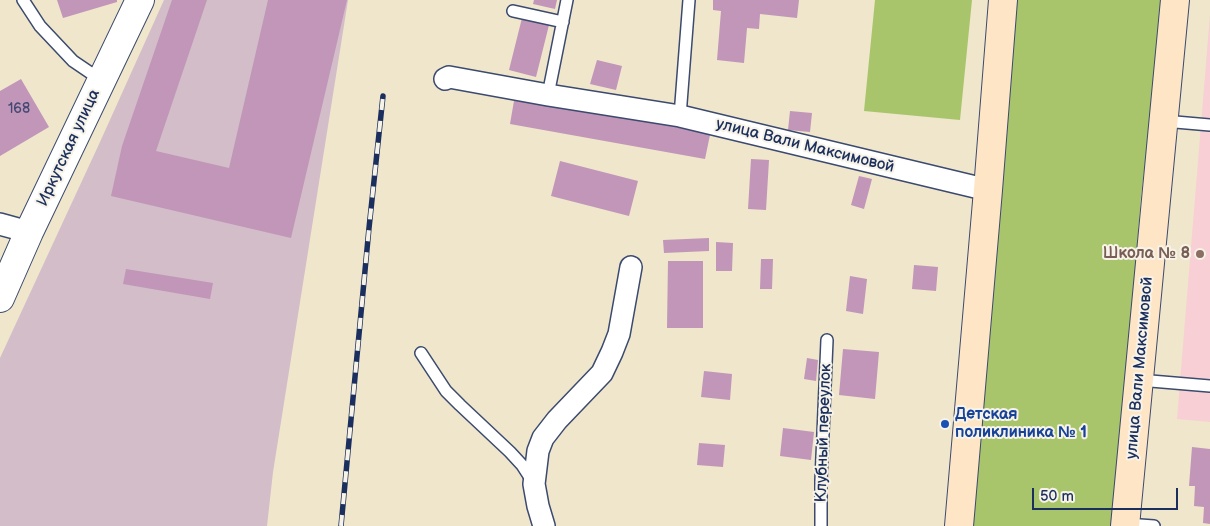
<!DOCTYPE html>
<meta charset="utf-8">
<style>
body{margin:0}
#map{position:relative;width:1210px;height:526px;overflow:hidden;background:#efe6cc;font-family:"Balsamiq Sans",sans-serif}
canvas{display:block}
.scale{position:absolute;left:1032px;top:488px;width:146px;height:22px;box-sizing:border-box;border:2px solid #1b2f5e;border-top:0;padding-left:6px;font-size:15px;line-height:18px;white-space:nowrap;color:#1b2f5e;-webkit-text-stroke:4px #f7f3e8;paint-order:stroke}
</style>
<div id="map">
<canvas width="1210" height="526"></canvas>
<div class="scale">50 m</div>
</div>
<script>
const context = document.querySelector('canvas').getContext('2d');
context.lineJoin = 'round';
function fill(path, color) {
  context.fillStyle = color;
  context.fill(path, 'evenodd');
}
function trace(path, color, width, dash) {
  context.strokeStyle = color;
  context.lineWidth = width;
  context.lineCap = dash ? 'butt' : 'round';
  context.setLineDash(dash || []);
  context.stroke(path);
}
function write(font, color, halo, rows, align = 'center') {
  context.font = font + ' "Balsamiq Sans",sans-serif';
  context.lineWidth = 4;
  context.setLineDash([]);
  context.textBaseline = 'middle';
  context.strokeStyle = halo;
  context.fillStyle = color;
  for (const [text, x, y, turn = 0] of rows) {
    context.save();
    context.translate(x, y);
    context.rotate((+turn || 0) * Math.PI / 180);
    context.textAlign = isNaN(turn) ? turn : align;
    if (halo) context.strokeText(text, 0, 0);
    context.fillText(text, 0, 0);
    context.restore();
  }
}
fill(new Path2D(`
 M1210 15V422L1177 419Z`), '#f7cfd4');
fill(new Path2D(`
 M164 0H348L273 472 267 526H0V358L100 142Z`), '#d2bdc8');
fill(new Path2D(`
 M875 0H972L960 120 864 111Z
 M1013 0H1161L1154 83 1141 197 1114 526H971Z`), '#a9c56c');
fill(new Path2D(`
 M57 0H117V2L63 18Z
 M172 0H207L156 151 229 168 268 0H347L291 238 111 196 122 146Z
 M534 0H557L555 9 533 4Z
 M713 0H799L797 18 760 14 759 29 747 28 744 63 717 60 721 11 713 10Z
 M522 18 549 25 536 77 509 70Z
 M597 60 622 66 616 90 590 84Z
 M21 79 49 127 0 156V91Z
 M515 95 711 130 705 159 510 124Z
 M790 111 812 113 810 132 788 130Z
 M751 159 769 160 766 210 748 209Z
 M560 161 638 181 629 216 551 196Z
 M859 176 872 179 864 209 851 205Z
 M709 238V251L664 253 663 240Z
 M716 242 733 243 732 271H716Z
 M761 259H773L772 289H760Z
 M668 261H703V328H667Z
 M914 265 938 267 936 291 912 289Z
 M126 269 213 283 210 299 123 284Z
 M850 276 867 279 863 314 846 311Z
 M843 349 879 352 875 399 839 395Z
 M807 358 818 360 816 381 804 379Z
 M704 371 732 374 730 400 701 397Z
 M783 428 814 432 811 460 780 456Z
 M699 443 725 445 723 467 697 465Z
 M1192 447 1210 449V524L1203 523 1204 507 1194 506 1195 486H1189Z`), '#c196b8');
const service = new Path2D(`
 M23 0 40 26 73 61 101 80
 M513 11 563 22
 M548 95 567 0
 M680 116 689 0
 M1164 121 1210 125
 M421 353 446 391 460 405 510 452 522 465 533 482
 M1139 380 1210 386
 M1126 524 1154 526
 M821 526V480L827 340`);
const minor = new Path2D(`
 M445 79 449 77 548 95 680 116 988 190
 M0 224 29 232
 M544 526 538 506 534 484 538 451 543 438 557 420 602 373 612 352 619 334 631 267`);
const tertiary = new Path2D(`
 M0 298 29 232 140 0`);
const secondary = new Path2D(`
 M959 526 988 190 1003 0
 M1125 526 1175 0`);
trace(service, '#3b4a6e', 14);
trace(minor, '#3b4a6e', 24);
trace(tertiary, '#3b4a6e', 30);
trace(secondary, '#3b4a6e', 30);
trace(service, '#fff', 11);
trace(minor, '#fff', 21);
trace(tertiary, '#fff', 28);
trace(secondary, '#fee5c5', 28);
const rail = new Path2D(`
 M341 526 369 228 383 96`);
trace(rail, '#1b2f5e', 5.5);
trace(rail, '#f7f3e8', 4, [11]);
for (const [x, y, r, color] of [
 [1200,254,5,"#8d6e63"],
 [945,424,5,"#1a4fb4"]
]) {
  const dot = new Path2D();
  dot.arc(x, y, r, 0, 2 * Math.PI);
  context.fillStyle = color;
  context.fill(dot);
  trace(dot, '#f7f3e8', 2);
}
write('14px', '#444974', null, [
 ["168",19,109]
]);
write('16px', '#1b2f5e', '#f7f3e8', [
 ["улица Вали Максимовой",805,146,14],
 ["Иркутская улица",69,148,-65],
 ["улица Вали Максимовой",1140,368,-85],
 ["Клубный переулок",824,433,-88]
]);
write('bold 16px', '#785e54', '#f7f3e8', [
 ["Школа № 8",1190,254]
], 'right');
write('bold 16px', '#164399', '#f7f3e8', [
 ["Детская",955,415],
 ["поликлиника № 1",955,433]
], 'left');
</script>
